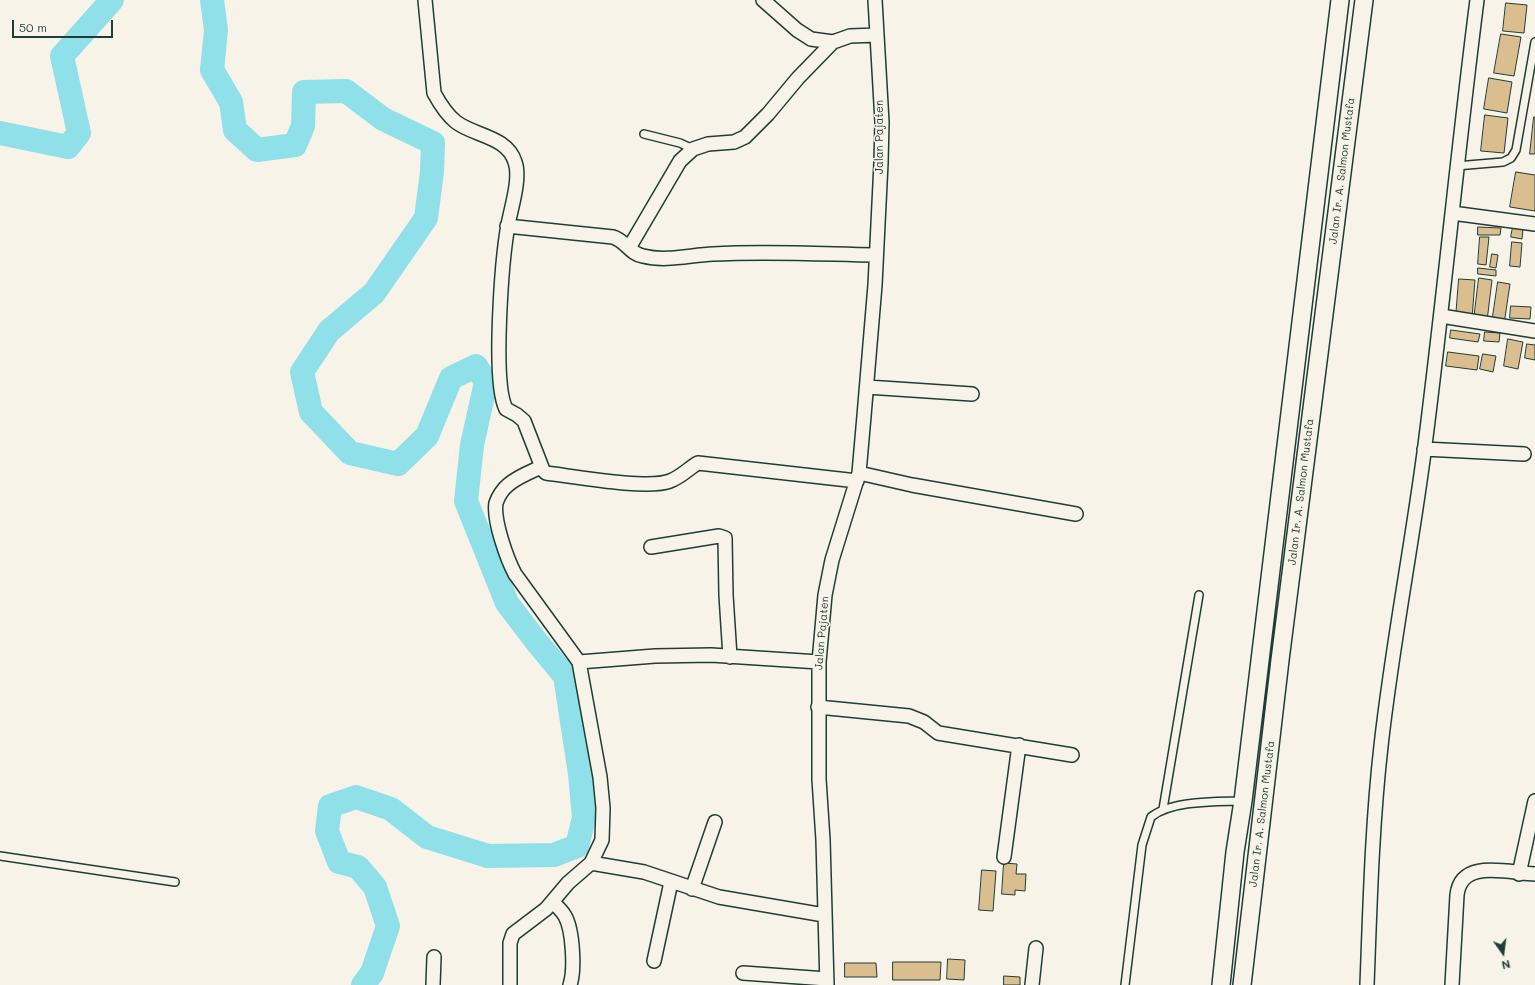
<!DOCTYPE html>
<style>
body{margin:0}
#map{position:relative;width:1535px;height:985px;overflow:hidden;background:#f7f3e8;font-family:Mali,sans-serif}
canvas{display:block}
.north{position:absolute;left:1483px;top:933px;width:40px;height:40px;-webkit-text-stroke:3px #f7f3e8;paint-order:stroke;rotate:166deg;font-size:11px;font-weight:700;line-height:16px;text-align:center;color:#1f3d34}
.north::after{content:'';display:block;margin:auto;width:14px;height:18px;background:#1f3d34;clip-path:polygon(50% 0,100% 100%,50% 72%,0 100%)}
.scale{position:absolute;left:12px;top:20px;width:101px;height:18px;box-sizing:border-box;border:2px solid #1f3d34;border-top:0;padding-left:5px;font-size:12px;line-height:14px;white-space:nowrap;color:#1f3d34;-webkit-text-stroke:3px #f7f3e8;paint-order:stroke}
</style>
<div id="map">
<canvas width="1535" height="985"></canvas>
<div class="north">N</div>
<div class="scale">50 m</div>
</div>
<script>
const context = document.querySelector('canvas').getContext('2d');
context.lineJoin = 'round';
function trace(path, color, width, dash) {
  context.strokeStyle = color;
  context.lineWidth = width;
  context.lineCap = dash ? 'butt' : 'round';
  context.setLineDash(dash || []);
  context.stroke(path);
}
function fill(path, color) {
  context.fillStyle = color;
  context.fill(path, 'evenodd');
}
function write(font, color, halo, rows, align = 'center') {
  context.font = font + ' Mali,sans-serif';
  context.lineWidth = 3;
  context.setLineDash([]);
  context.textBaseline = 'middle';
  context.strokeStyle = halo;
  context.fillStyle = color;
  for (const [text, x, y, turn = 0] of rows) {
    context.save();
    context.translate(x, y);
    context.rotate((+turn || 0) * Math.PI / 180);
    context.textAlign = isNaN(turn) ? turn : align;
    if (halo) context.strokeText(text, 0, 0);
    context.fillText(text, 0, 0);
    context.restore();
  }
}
trace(new Path2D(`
 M212 0 216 30 212 70 231 102 235 130 257 150 295 145 303 126 304 92 346 91 383 119 433 143 432 172 426 218 374 293 329 331 302 372 311 412 350 453 398 464 427 436 451 378 476 366 486 382 472 445 466 501 507 603 536 641 565 676 580 774 584 818 577 846 554 855 488 856 427 837 391 809 356 797 330 806 327 831 339 862 358 867 375 887 388 926 372 973 363 985
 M0 133 68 147 79 133 62 56 112 0`), '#8fe0e8', 24);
const building = new Path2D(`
 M1506 3 1527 5 1524 33 1503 31Z
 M1501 34 1521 37 1514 76 1494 73Z
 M1489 78 1512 82 1507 113 1484 109Z
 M1485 115 1508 118 1504 153 1481 151Z
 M1534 117H1535V154H1530Z
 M1516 172 1535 175V211L1510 207Z
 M1478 227 1501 228 1500 235H1478Z
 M1513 227 1523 229 1522 239 1511 237Z
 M1480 237H1489L1486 265 1478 264Z
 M1512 242 1522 243 1520 267 1510 266Z
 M1492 254 1498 255 1496 268 1490 267Z
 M1478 268 1496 270V276L1478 274Z
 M1479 278 1492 280 1487 321 1474 319Z
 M1459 279 1475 280 1472 318 1456 317Z
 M1498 282 1510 284 1504 324 1492 323Z
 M1511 306 1531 307 1530 319 1510 318Z
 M1451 330 1480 334 1478 342 1450 338Z
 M1485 332 1500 333 1499 342 1484 341Z
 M1508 339 1523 342 1518 369 1504 366Z
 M1527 344 1535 345V360L1525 358Z
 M1448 352 1479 356 1477 370 1446 366Z
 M1483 354 1496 356 1493 372 1480 369Z
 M1004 863 1017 864 1016 874H1026L1025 891 1015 890V895L1002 894Z
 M982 870 996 871 993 911 979 910Z
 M948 959 965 960 964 980 947 979Z
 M893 962H941L940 980H893Z
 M845 963H876L877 977H845Z
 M1004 976 1020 977V985H1004Z`);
fill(building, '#dabe8f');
trace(building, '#1f3d34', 1);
const service = new Path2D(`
 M644 134 680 143 693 149
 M1456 166 1503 162 1511 158 1516 150 1535 42
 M1163 809 1199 595
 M0 856 175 882
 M1125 985 1142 845 1151 817C1172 800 1216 802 1243 801`);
const minor = new Path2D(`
 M425 0 434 93C440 104 447 115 456 122 474 136 507 136 515 162 521 178 511 208 508 225 502 259 492 382 506 409L517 415 524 421 543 470 546 473C572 476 648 490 670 481 681 477 689 468 698 463L857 481
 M763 0 797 30 811 39 833 42
 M1452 213 1535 224
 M507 226 613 237C626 241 630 254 643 256 666 262 690 255 713 254 767 251 821 254 875 255
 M629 248 680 161 693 149 708 144 734 142 745 137 768 114 798 78 833 42 850 36 877 35
 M1441 316 1535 331
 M867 387 972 394
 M1424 449 1524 454
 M541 467C530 472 517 477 508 485 503 489 498 497 496 503 493 520 507 559 515 574L579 662 600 777 603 808 602 840 591 863
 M859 473 912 485 1076 514
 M651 547 719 536 725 538 726 595 730 657
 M579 662 655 656 711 655 819 662
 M818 707 909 716 924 722 938 733 1072 755
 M1004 857 1019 745
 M1519 874 1535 801
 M692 889 715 822
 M552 902C557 906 562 911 565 916 573 930 575 970 570 985
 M654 961 671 882
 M743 973 827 979
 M433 985 434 957
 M510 985V943L513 934 546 909 568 883 591 863 644 872 719 897 824 915
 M827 985 823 840 819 779V662L825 595 832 560 859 473 864 416 875 285 881 163 882 122 875 0
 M1032 985 1036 948
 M1367 985C1370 906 1372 825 1381 746 1392 646 1412 546 1425 445 1444 297 1458 148 1477 0
 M1452 985 1457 895C1461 858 1508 873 1535 874`);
const tertiary = new Path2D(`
 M1221 985 1235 852 1243 801 1340 0
 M1242 985 1280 660 1364 0`);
trace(service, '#1f3d34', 10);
trace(minor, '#1f3d34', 16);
trace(tertiary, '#1f3d34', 20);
trace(service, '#f7f3e8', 7);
trace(minor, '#f7f3e8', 13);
trace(tertiary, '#f7f3e8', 17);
write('11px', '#1f3d34', '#f7f3e8', [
 ["Jalan Pajaten",880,137,-90],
 ["Jalan Ir. A. Salmon Mustafa",1342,171,-83],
 ["Jalan Ir. A. Salmon Mustafa",1301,492,-83],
 ["Jalan Pajaten",822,633,-85],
 ["Jalan Ir. A. Salmon Mustafa",1262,814,-83]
]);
</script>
